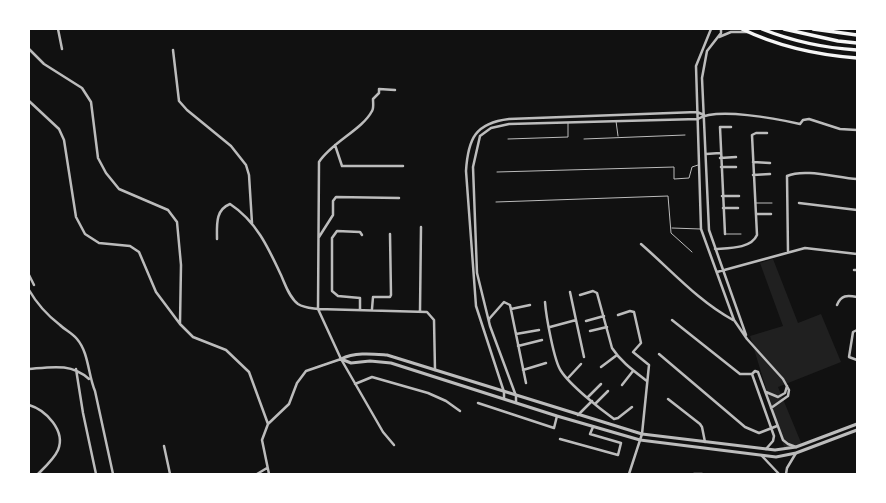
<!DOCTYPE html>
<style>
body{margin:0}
#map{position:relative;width:886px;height:503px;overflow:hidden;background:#111;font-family:Roboto,sans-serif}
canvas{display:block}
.frame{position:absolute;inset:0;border:30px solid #fff;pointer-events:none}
</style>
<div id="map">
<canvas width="886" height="503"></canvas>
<div class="frame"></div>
</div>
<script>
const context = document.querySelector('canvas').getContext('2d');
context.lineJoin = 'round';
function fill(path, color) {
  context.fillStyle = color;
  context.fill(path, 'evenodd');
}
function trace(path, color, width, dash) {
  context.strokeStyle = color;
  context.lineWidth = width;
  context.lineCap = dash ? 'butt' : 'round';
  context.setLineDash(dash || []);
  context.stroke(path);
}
fill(new Path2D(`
 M773 259 798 323 821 314 841 362 778 387 802 445 785 450 750 336 783 326 760 263Z`), '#202020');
trace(new Path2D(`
 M616 121 618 136
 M508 139 568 137V123
 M584 139 685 135
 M497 172 674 167V179L689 178 692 167 698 165
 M496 202 668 196 671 233 692 252
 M756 203H772
 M672 228 700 229
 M726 234H741`), '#bcbcbc', 1);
trace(new Path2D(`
 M58 29 62 49
 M711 29 696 66 701 229 734 320 747 339 783 379 789 390 788 396 771 408
 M721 29V33L707 51 702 78 709 230 746 335
 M719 37 731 32H748
 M29 49 44 64 82 88 91 102 98 158 106 173 119 189 168 210 177 222 181 265 180 323
 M173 50 179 101 187 110 231 146 246 165 249 175 252 223
 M29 101 59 129 64 140 76 217 85 234 99 243 130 246 139 252 156 292 180 324 193 337 226 350 249 372 268 424
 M335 145 342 166H403
 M706 154 720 153
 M720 158 736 157
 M753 162 770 163
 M721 167H736
 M753 175 770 174
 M722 196H739
 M799 203 857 210
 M723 208H738
 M756 214H771
 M725 234 720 127H731
 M319 237 333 215V201L336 197 399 198
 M217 239C217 225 215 210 230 204 256 221 268 247 281 275 285 284 289 297 298 304 304 308 311 308 318 309L427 312 434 320 435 370
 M641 244C671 270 698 301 733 320
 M715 249C728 248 751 249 757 235L752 135 756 133H767
 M788 252 787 176C805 168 837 178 857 179
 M854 270H857
 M717 272 805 248 857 254
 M29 275 34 285
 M29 290C37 304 47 315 60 325 65 330 72 333 77 339 89 353 88 375 95 391L113 474
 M580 295 593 291 597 293 612 348C621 362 634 371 647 381
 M545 302C546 316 554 361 561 371 570 385 600 409 614 419L618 418 632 407
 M837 305C841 295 847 295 857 297
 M360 309V298L338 296 332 291V238L337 231 360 232 362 235
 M372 309 373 297H390L391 295 390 234
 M511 309 530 305
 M420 311 421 227
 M618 315 630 311 634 312 641 343 633 352 649 365 642 434 629 474
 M576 320 584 357
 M672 320 740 374H752
 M489 321V319L504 302 510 305 526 383
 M586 321 604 316
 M550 327 576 320 570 292
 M857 330 853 332 849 357 857 360
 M590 331 607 327
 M516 334 539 330
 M518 346 542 340
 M659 354 745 427 759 433 777 426
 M601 367 617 355
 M29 369C52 367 71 363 89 379
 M76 369 83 413 96 474
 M523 370 546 363
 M568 378 581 364
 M355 384 372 377 428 393 446 401 460 411
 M622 385 633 371
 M766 392 778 397 785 393 787 386
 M588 397 601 384
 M504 398V392L476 306 466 171C468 139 475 123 509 119L697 112 704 115
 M668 399 700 424 702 427 705 442
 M516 402V396L490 326 477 273 473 167 480 136 491 128 509 124 698 119C716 107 778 119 800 124L803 120 809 119 840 129 857 130
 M478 403 554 428 557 416
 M595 404 608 391
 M29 405C46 410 66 431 58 450 54 459 45 467 38 474
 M578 415 592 401
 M560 439 618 455 621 443 590 434 593 427
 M394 445 383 432 341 359 318 309 319 162C332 142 362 130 372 111 374 108 373 103 373 99L379 93V89L395 90
 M164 446 170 474
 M766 449 773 441 774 436 752 374 755 371 758 372 783 440 788 444 796 447
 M762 456 779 474
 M257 474 267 468
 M269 474 262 440 268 424 289 404 297 383 306 371 341 359
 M694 474H702
 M786 474 787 468 796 453`), '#bcbcbc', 2.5);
trace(new Path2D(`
 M341 359 351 363 370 361 391 363 557 416 640 440 776 457 796 453 857 430
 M341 359C355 352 373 354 387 355L642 434 775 450 796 447 857 424`), '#bcbcbc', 3);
trace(new Path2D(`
 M742 29C777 46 818 55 857 58
 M762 29C792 41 825 48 857 50
 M784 29 838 41 857 43
 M813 29 857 35`), '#f5f5f5', 3.5);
</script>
